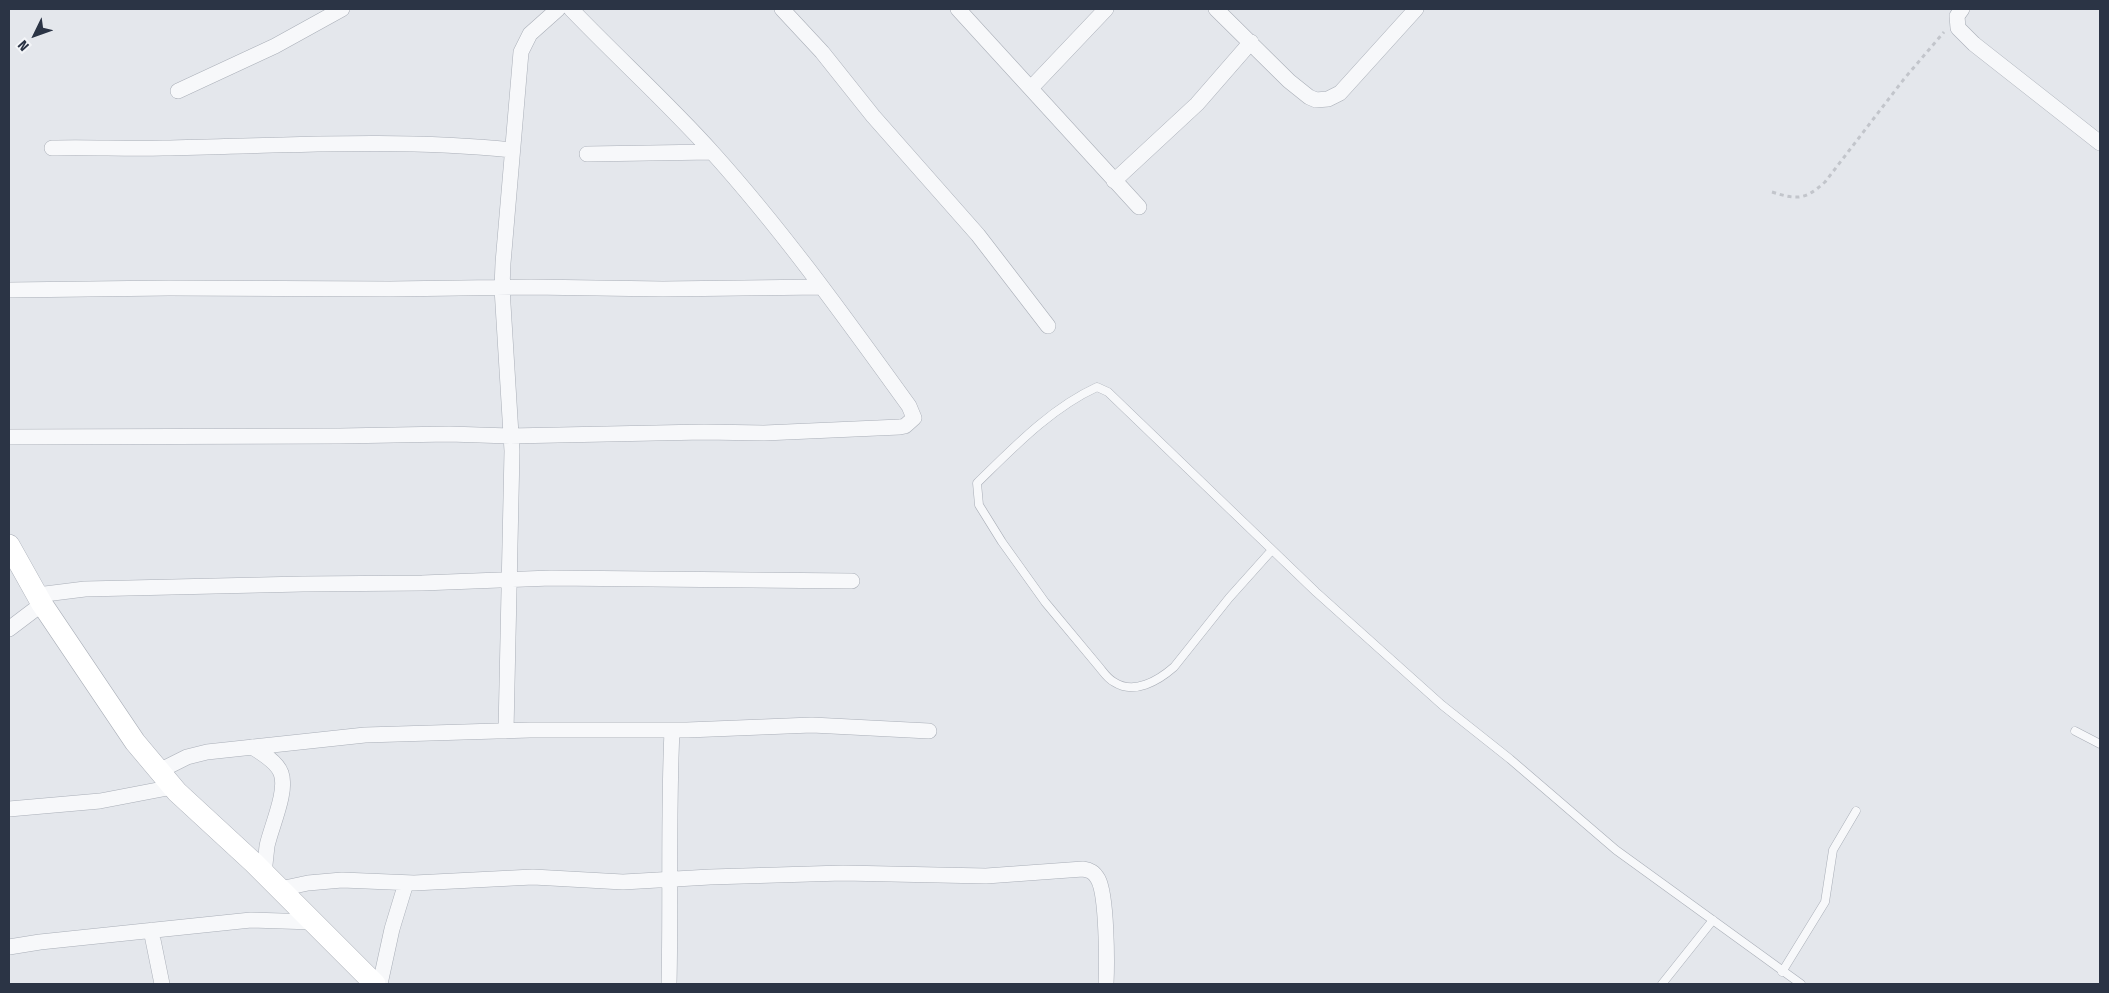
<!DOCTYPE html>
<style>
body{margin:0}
#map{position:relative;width:2109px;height:993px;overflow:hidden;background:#e4e7ec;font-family:"Fira Sans Condensed",sans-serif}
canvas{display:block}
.frame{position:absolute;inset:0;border:10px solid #2b3445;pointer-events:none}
.north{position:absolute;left:10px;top:10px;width:50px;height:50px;-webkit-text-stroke:4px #f4f6f9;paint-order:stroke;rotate:228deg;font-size:14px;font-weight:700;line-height:20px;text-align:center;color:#2b3445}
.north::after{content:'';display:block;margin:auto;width:18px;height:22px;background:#2b3445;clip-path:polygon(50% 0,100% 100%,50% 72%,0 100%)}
</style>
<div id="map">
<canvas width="2109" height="993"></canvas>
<div class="frame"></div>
<div class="north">N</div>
</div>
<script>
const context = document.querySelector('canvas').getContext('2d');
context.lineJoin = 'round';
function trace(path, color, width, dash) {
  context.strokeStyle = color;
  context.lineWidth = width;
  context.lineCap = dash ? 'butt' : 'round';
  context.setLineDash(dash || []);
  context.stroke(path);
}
const lane = new Path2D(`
 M1272 550 1229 598 1174 667C1158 681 1134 695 1114 682 1108 679 1104 673 1100 668L1045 602 1002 542 979 505 977 483C1013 448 1051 408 1097 387L1108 392 1316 592 1442 705 1510 759 1616 850 1801 984
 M2075 731 2100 744
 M1782 972 1825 902 1833 850 1856 811
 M1662 984 1713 920`);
const street = new Path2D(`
 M782 9 822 52 873 116 978 235 1048 326
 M958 9 1139 207
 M1216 9 1289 81 1309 97 1316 100 1328 99 1340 93 1416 9
 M1962 9 1957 16 1958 28 1974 44 2100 143
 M1031 88 1106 9
 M178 91 275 46 342 9
 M52 148C89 147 126 149 163 148 279 146 396 138 512 150
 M587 154 712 152
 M1114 181 1197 104 1251 42
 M9 290 169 288 390 289 531 287 663 289 822 287
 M9 437 340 436 449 434 510 436 704 432 764 433 900 427 905 426 914 418 909 406C846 319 784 232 712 152 667 102 617 57 571 9
 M37 595 85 589 303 584 422 583 551 578 852 581
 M9 629 42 604
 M506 731 512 451 502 288 503 263 521 52 530 34 558 9
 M252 747C262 753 277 762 281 773 288 791 271 827 267 846 266 855 265 864 264 874
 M159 771 187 757 207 752 365 735 530 730H687L812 725 929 731
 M9 809 100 801 173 787
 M280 889 308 883 342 880 414 883 533 877 623 882 710 877 843 873 986 876 1083 869C1090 870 1094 872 1098 879 1107 895 1107 963 1106 984
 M151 930 162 984
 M9 947 40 942 251 920 313 922
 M380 984 392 929 406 883
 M669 984C671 900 668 815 672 731`);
const secondary = new Path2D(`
 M9 545 42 604 135 742 177 792 254 863 375 984`);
trace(lane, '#a9aeb7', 9);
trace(street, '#a9aeb7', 16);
trace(secondary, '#a9aeb7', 22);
trace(new Path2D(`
 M1772 192C1797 200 1805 200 1825 182L1904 79 1944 32`), '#c2c5cb', 3, [4, 4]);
trace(lane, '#f7f8fa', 8);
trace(street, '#f7f8fa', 15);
trace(secondary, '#fff', 21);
</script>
